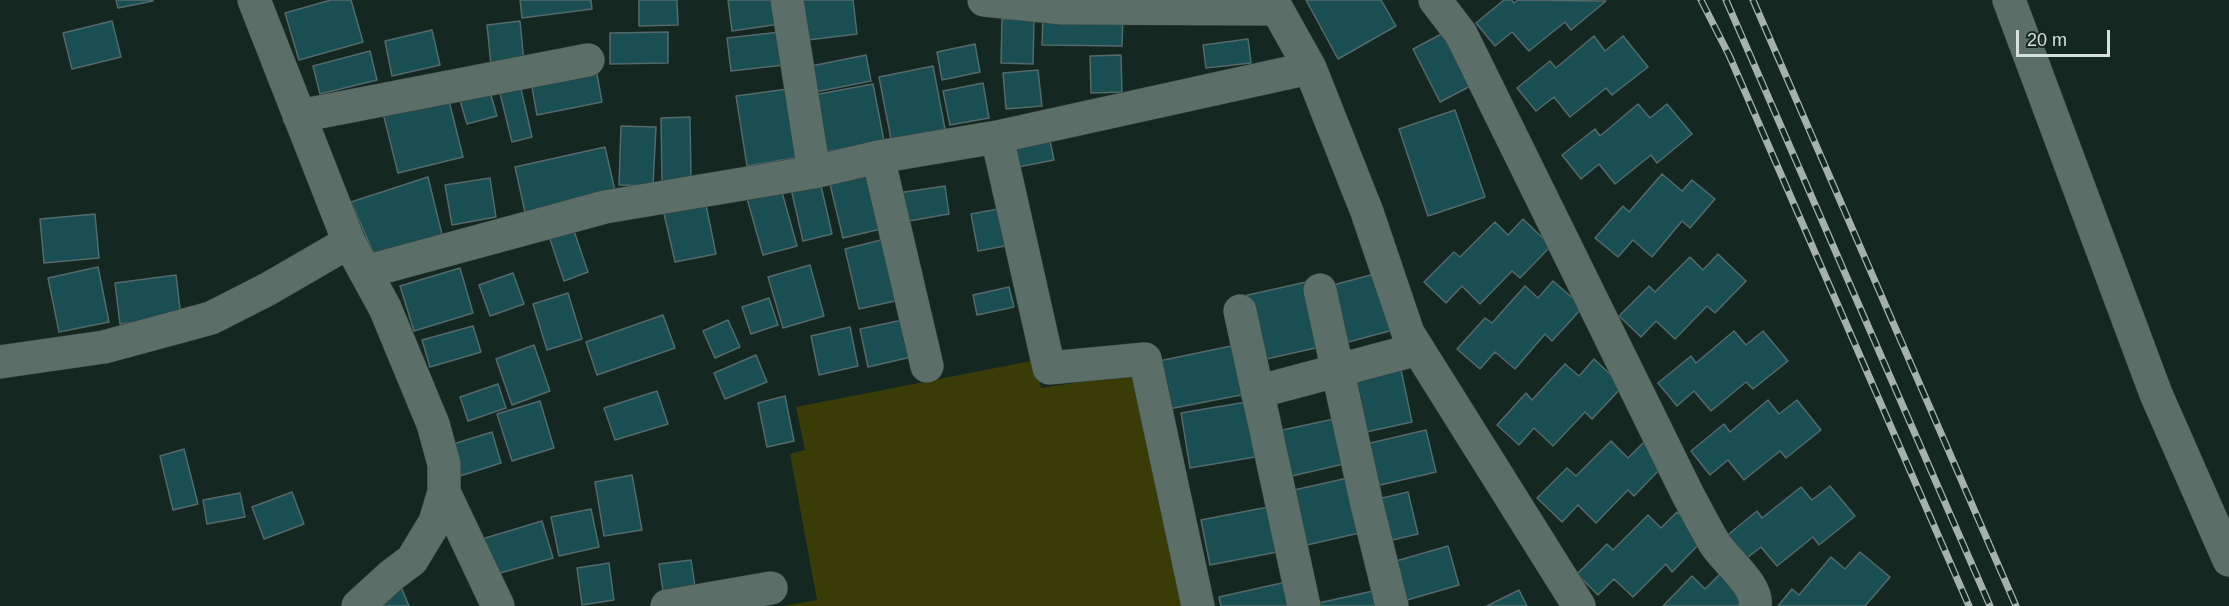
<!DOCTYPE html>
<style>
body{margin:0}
#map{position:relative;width:2229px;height:606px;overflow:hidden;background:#152721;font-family:Helvetica,sans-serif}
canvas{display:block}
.scale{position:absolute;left:2016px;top:30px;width:94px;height:27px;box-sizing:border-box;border:3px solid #d6e1dd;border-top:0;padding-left:8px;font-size:18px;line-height:21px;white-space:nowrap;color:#d6e1dd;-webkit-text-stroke:4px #152721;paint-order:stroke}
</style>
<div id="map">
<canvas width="2229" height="606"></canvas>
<div class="scale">20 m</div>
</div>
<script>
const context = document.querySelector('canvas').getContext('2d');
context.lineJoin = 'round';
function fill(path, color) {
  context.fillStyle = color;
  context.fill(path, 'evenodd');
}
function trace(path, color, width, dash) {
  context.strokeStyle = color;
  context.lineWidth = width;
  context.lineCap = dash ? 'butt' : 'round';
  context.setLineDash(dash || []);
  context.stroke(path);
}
fill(new Path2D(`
 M1036 360 1041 388 1138 373 1184 606H783L817 600 790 454 805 450 796 407Z`), '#393c07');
const building = new Path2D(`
 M116 0H153V1L118 8Z
 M331 0H351L363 42 299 60 285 13Z
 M520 0H591L592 9 522 18Z
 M639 0H677L678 25 639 26Z
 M728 0H777L780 24 732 31Z
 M796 0H853L857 34 800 41Z
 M1306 0H1381L1396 26 1338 59Z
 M1504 0H1512L1514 3 1518 0 1606 1 1571 30 1565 22 1529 51 1512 32 1495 46 1476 23Z
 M1043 14 1123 16 1122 46 1042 45Z
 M1002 19 1034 20 1033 64 1001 63Z
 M112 21 121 57 72 69 63 33Z
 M520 21 524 62 491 65 487 25Z
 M1451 29 1478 82 1440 102 1413 49Z
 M432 30 440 65 392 76 385 41Z
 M668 32V63L610 64V33Z
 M780 32 784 65 731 71 727 38Z
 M1594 36 1605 51 1623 36 1648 67 1612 95 1606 88 1570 117 1554 97 1536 111 1517 88 1550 61 1556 68Z
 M1248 39 1251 63 1206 68 1203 45Z
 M975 44 980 72 942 80 937 52Z
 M370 51 377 80 320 94 313 66Z
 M866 55 871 81 815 92 811 66Z
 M1121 55 1122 92 1091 93 1090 56Z
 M595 63 602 102 537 115 530 76Z
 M933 66 945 129 891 139 879 77Z
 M1038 70 1042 106 1006 109 1003 73Z
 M519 80 532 137 512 142 498 85Z
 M983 83 989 118 950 125 943 91Z
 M873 84 884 141 819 153 808 96Z
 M488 85 497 116 467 124 458 94Z
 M795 88 806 156 747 166 736 96Z
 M447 93 463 157 398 173 382 109Z
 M1638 104 1650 118 1667 104 1692 134 1657 163 1651 155 1615 184 1599 164 1581 179 1562 155 1595 129 1600 136Z
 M1455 110 1485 197 1428 216 1399 129Z
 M690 117 691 180 662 181 661 118Z
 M621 126 656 127 653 186 619 185Z
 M1049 136 1054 160 1013 168 1008 145Z
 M605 147 615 191 525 212 515 167Z
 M871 170 885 228 843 238 829 180Z
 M1662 174 1682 191 1692 180 1715 199 1690 228 1682 221 1652 257 1633 240 1618 257 1595 238 1623 206 1629 212Z
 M428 177 444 243 405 253 373 252 351 202Z
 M819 177 832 234 803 241 790 184Z
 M490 178 496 217 452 225 445 185Z
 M780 185 797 246 763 255 746 195Z
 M945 186 949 214 903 222 898 193Z
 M705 200 716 254 675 262 663 209Z
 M1009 207 1016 244 978 251 971 214Z
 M95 214 99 258 44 263 40 219Z
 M1523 219 1551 246 1520 278 1512 271 1480 304 1462 286 1446 303 1424 282 1454 252 1460 257 1495 222 1508 235Z
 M573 228 588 272 564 281 549 236Z
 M889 238 904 299 859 309 845 249Z
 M1718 254 1746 281 1715 313 1707 306 1675 339 1656 321 1641 337 1619 316 1649 286 1655 292 1690 257 1703 270Z
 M810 265 824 316 783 328 768 277Z
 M98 267 109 322 59 332 48 278Z
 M460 268 473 313 414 331 400 286Z
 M513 273 524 304 490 316 479 285Z
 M1378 273 1393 330 1337 345 1322 288Z
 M176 275 181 317 120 324 115 283Z
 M1315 280 1329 345 1253 362 1239 297Z
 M1553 281 1583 307 1552 341 1545 334 1515 369 1495 352 1480 369 1457 349 1485 318 1492 323 1525 286 1538 298Z
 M1009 287 1014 307 977 315 973 295Z
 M568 293 582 339 547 350 533 304Z
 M769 298 778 325 751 334 742 307Z
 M663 315 675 348 597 375 586 342Z
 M912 318 920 355 868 367 860 329Z
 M728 320 740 347 715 358 703 331Z
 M473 326 481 352 430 367 422 340Z
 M850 327 858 366 819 375 811 336Z
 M1734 331 1746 345 1763 331 1788 361 1753 389 1746 382 1711 411 1694 391 1677 406 1658 383 1691 356 1696 363Z
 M534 345 550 391 512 405 496 359Z
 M1236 345 1246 394 1169 409 1159 361Z
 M756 355 767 382 725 399 714 373Z
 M1594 359 1623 386 1592 419 1585 412 1553 446 1534 428 1519 445 1497 425 1526 393 1532 400 1565 364 1579 376Z
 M1400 365 1412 422 1357 434 1345 377Z
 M498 384 506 408 468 421 460 397Z
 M657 391 668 424 615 440 604 408Z
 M785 396 794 441 767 447 758 403Z
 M1768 400 1779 414 1797 400 1821 430 1786 458 1780 451 1744 480 1728 460 1710 475 1691 451 1724 424 1730 432Z
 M540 401 554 448 512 461 497 414Z
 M1246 402 1255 457 1190 468 1181 413Z
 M1338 418 1348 463 1279 479 1269 433Z
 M1426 430 1436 472 1376 486 1366 444Z
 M492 432 501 463 460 476 450 445Z
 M1611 441 1628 458 1644 442 1666 463 1634 496 1628 490 1596 523 1578 505 1562 522 1537 498 1567 468 1576 476Z
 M184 449 198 504 173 510 160 456Z
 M632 475 642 530 604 536 595 482Z
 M1352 477 1364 532 1298 547 1285 492Z
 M1830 486 1855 516 1819 545 1813 537 1777 566 1761 547 1743 561 1724 538 1757 511 1762 518 1801 487 1812 500Z
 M292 492 304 524 264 539 252 507Z
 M1408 492 1418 534 1388 541 1378 499Z
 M240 493 245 517 207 524 203 500Z
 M1268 507 1277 552 1210 565 1201 520Z
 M591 509 599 547 559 556 551 517Z
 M1677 512 1704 539 1672 572 1666 564 1633 597 1614 579 1598 595 1577 574 1607 544 1613 550 1648 515 1661 528Z
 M542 521 553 558 493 575 482 539Z
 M1448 546 1459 585 1407 600 1396 561Z
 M1860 552 1890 577 1865 606H1778L1792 589 1799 595 1831 557 1845 569Z
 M691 560 695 586 663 591 659 564Z
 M609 563 614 600 582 605 577 568Z
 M1721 573 1749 600 1743 606H1663L1692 576 1705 589Z
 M399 582 409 606H375Z
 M1286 582 1291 606H1221L1219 597Z
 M1382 589 1385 606H1305Z
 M1519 590 1527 606H1487Z`);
fill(building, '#194f53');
trace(building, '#54696b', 1.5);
const minor = new Path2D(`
 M254 0 349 242 385 308 433 424 444 464V492L435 522 412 560 392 575 358 606
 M787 0 814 172
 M984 0 1062 8 1277 9 1310 68 1367 212 1408 333 1579 606
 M1435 0 1461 34 1688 495C1697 511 1705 528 1715 544 1726 561 1759 586 1755 606
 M2009 0 2156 394 2229 560
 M299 116 588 60
 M997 137 1310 68
 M878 157 927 366
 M365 272 605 207 814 172 878 157 997 137 1049 368 1145 359 1198 606
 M1320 290 1367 505 1392 606
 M1240 311 1304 606
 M0 362 104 347 211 318 268 289 349 242
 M1257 392 1418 349
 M444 492 498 606
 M667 606 771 588`);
trace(minor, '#35413d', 34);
trace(minor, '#5b6f68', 33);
const rail = new Path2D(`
 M1701 0 1729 55 1969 606
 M1726 0 1990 606
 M1753 0 2016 606`);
trace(rail, '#a5b1ad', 7);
trace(rail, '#152721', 4.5, [14]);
</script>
